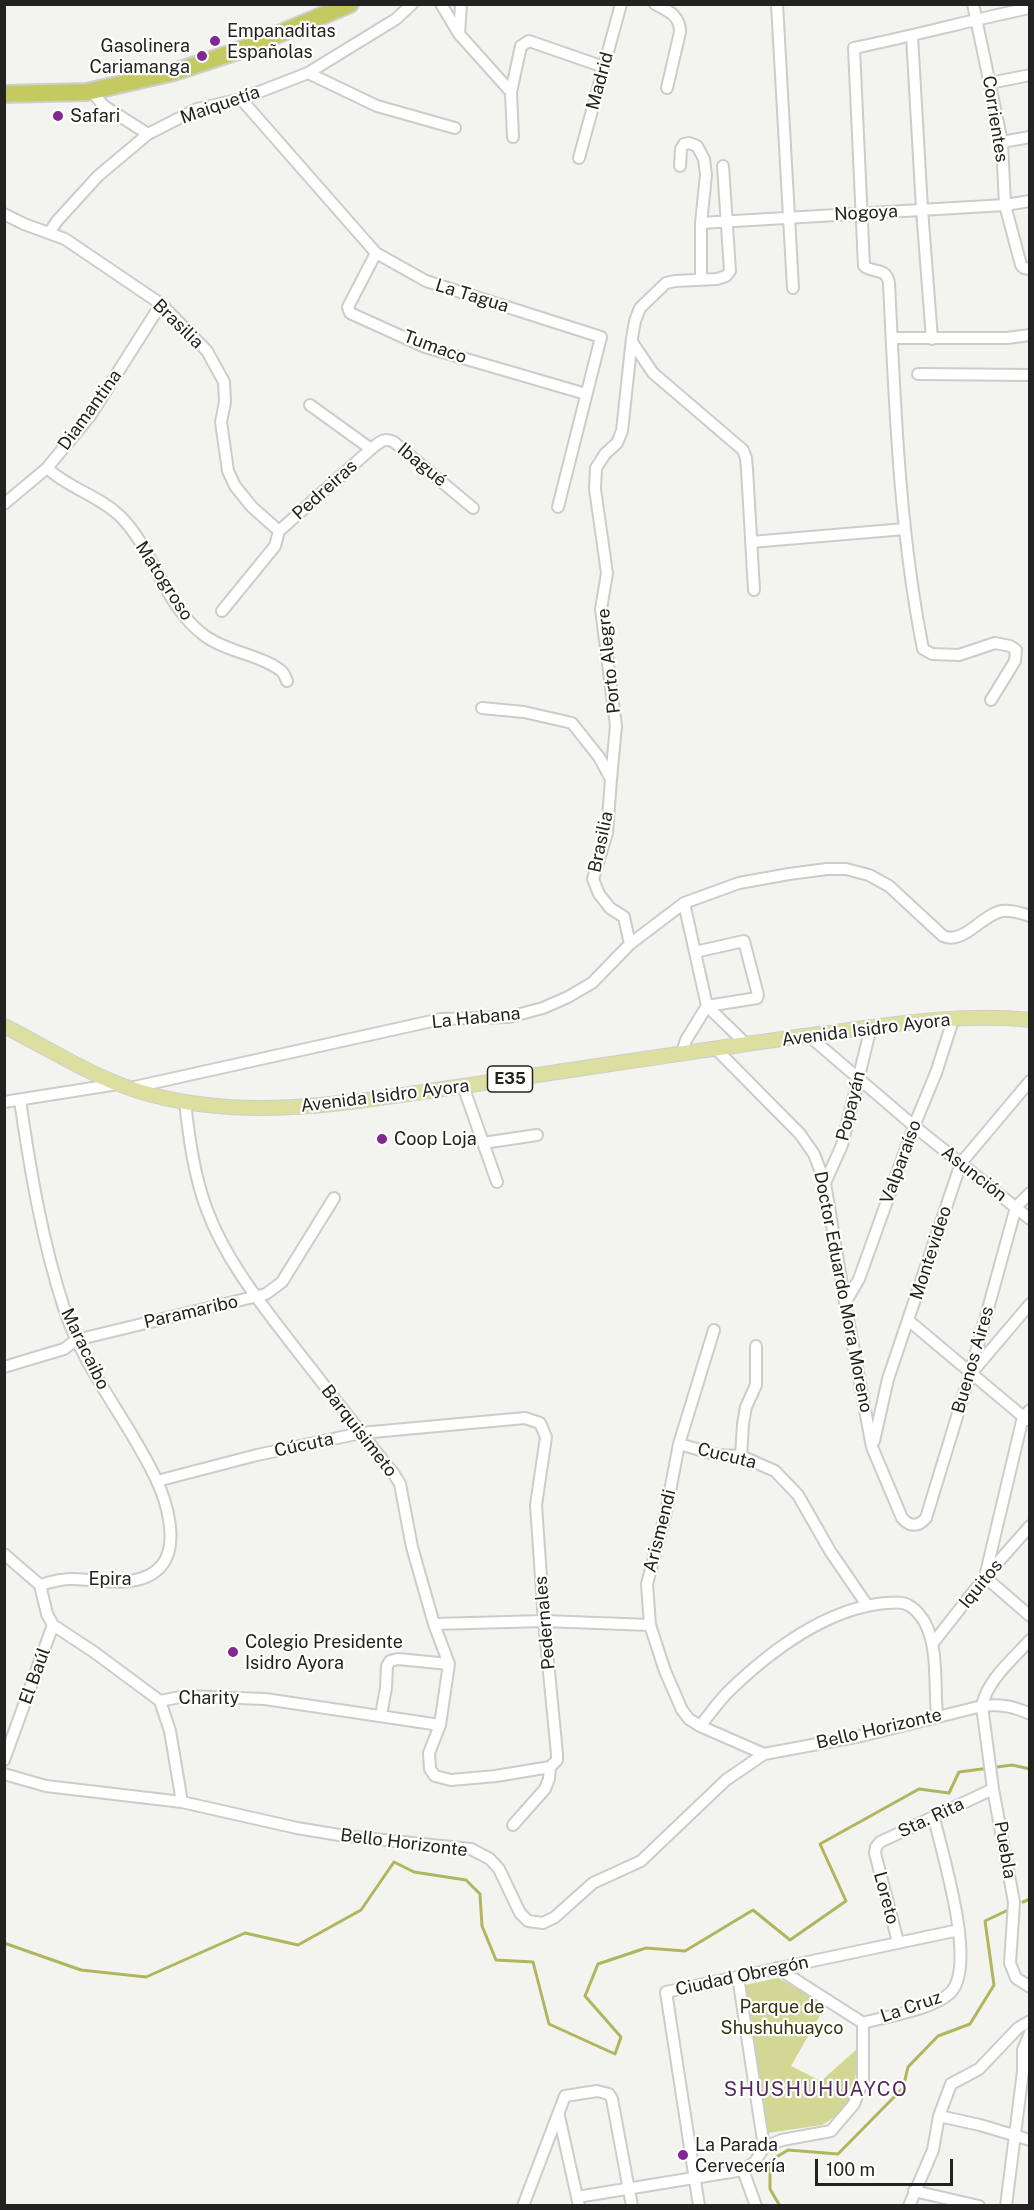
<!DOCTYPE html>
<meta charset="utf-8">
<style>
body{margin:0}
#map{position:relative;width:1034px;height:2210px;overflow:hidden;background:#f3f4f0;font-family:"Public Sans",sans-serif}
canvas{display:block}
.frame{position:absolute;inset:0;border:6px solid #222321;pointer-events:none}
.scale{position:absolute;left:815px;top:2159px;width:138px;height:27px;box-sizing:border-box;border:3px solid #222321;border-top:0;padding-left:8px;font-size:18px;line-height:21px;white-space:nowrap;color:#222321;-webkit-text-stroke:4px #fffffe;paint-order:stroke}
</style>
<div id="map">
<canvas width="1034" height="2210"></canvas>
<div class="frame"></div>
<div class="scale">100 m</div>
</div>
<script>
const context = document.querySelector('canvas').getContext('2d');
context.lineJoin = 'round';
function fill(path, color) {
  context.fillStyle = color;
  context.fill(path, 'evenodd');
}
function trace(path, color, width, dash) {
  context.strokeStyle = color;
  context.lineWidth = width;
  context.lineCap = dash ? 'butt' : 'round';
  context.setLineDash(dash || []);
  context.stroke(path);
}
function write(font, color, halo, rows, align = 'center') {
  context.font = font + ' "Public Sans",sans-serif';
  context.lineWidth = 4.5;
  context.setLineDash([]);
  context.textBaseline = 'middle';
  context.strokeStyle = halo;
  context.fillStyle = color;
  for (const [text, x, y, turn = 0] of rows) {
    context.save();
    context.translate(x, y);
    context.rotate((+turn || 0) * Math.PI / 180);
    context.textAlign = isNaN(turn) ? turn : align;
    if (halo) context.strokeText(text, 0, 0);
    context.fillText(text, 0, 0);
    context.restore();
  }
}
fill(new Path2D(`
 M778 1978 826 2005 791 2066 821 2081 857 2049C856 2084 856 2106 822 2125L768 2133 745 1985Z`), '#d2d794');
trace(new Path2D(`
 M1023 1902 1030 1899
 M4 1943 81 1970 146 1977 245 1933 298 1945 361 1910 394 1862 414 1872 466 1880 480 1894 482 1926 496 1960 533 1962 549 2024 615 2054 621 2037 585 1996 598 1964 646 1948 685 1951 753 1910 790 1940 846 1901 820 1844 919 1789 949 1793 959 1772 1012 1765 1030 1769
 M780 2206 770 2189V2161L788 2150 838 2154 903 2088 908 2067 938 2036 970 2024 994 1985 985 1921 1008 1910`), '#b1b55d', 3);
const minor = new Path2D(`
 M441 4 459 34 511 92
 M655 4C668 11 680 15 680 32L667 88
 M777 4 793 288
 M973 4 1002 142 1005 205 1021 265 1024 268 1030 269
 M459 34 461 4
 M912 36 922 209 932 339
 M308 73 377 106 455 128
 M990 83 1030 75
 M91 91 104 106 148 134
 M241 99 376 253 426 281 601 337 558 507
 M513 137 511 92 521 46 529 41 604 67
 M1002 142 1030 137
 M579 158 621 4
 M680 166 681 149 684 144 689 143 697 146 704 159 706 175 701 223V279
 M4 214 24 224 65 239 161 304 207 351 224 382 225 402 221 422 228 471 235 486 252 507 279 531
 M701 223 1005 205 1030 201
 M49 233 57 221 98 176 148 134 197 109 241 99 308 73 396 19 412 4
 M376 253 348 307 350 313 425 347 586 394
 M892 338H1007L1030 335
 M632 342 653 373 743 450 746 458 747 469 754 590
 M918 374 1030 375
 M310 405 371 449C380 442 384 437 394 442L473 508
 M47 468C68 488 98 495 120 516 155 551 164 606 205 636 227 652 261 655 280 670 284 672 285 677 287 681
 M4 504 47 468 90 416 161 304
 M279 531 371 449
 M751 542 905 529
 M222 611 275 546 279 531
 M991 700 1015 661 1016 650 1010 646 995 643 959 655 932 654 923 649C899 529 895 405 889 283 886 267 875 274 864 266L854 48C913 36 971 20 1030 8
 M482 708 524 712 572 723 599 757 611 779 607 833 593 879 599 894 610 908 624 917 630 944
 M611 779 616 726 601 609 607 573 595 489 596 468 605 454 617 443 622 431 632 338 635 321 640 308 666 283 675 281 717 279 726 276 730 271 723 166
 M695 952 744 941 758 995 757 998 707 1006
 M707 1006 746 1044
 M809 1036 914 1126 1030 1219
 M715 1048 800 1134 814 1154 825 1183 845 1303 872 1447 902 1518C910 1527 918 1527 926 1518L970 1374 1016 1207 1030 1193
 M682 1053 686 1040 707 1006 684 903
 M463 1086 497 1182
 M130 1088 441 1019 509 1017 543 1008 568 997 592 983 630 944 684 903 739 883 789 874 827 869H846L869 875 889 886 943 936C964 945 981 915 1002 911 1011 910 1021 913 1030 916
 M20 1100C30 1169 42 1241 64 1308 84 1370 129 1421 156 1479 167 1502 179 1544 162 1565 141 1591 99 1579 71 1579 60 1579 50 1582 40 1585
 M4 1102 118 1084
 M185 1102C189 1137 194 1176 207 1210 226 1261 262 1305 295 1348 328 1390 360 1432 394 1474L400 1484 412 1547 434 1624 449 1664 440 1725 429 1753 430 1769 435 1776 451 1780 496 1776 550 1767
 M483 1143 537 1135
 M825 1183 842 1145 871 1027
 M845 1303 859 1279 914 1126 936 1073 953 1020
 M908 1320 1027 1420
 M714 1330 679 1444 666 1512 647 1584 650 1625 665 1671 682 1710 689 1719 700 1726 764 1754
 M4 1367 64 1349 76 1340 266 1294 282 1282 334 1198
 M974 1370 1030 1304
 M874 1441 888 1379 961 1163 1030 1081
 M679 1444 718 1455 741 1456 775 1471 798 1495 830 1551 867 1605
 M741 1456 743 1424 746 1407 756 1385V1346
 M157 1481 257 1455 361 1433 525 1418 540 1423 546 1437 536 1505 544 1621 557 1754V1760L550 1767 549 1779 545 1789 513 1825
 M4 1554 40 1585 47 1614 53 1625 94 1652 160 1701
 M985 1577 1023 1417 1030 1410
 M985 1577 1030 1616
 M434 1624 544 1621 650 1625
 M1030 1640C1013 1659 987 1680 982 1706L993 1789 1014 1902 1010 1963 1016 1978 1030 1987
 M933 1643 985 1577 1030 1526
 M160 1701 185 1696 265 1699 440 1725
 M160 1701 170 1731 182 1802
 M381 1715 386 1688 387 1666 390 1661 398 1659 449 1664
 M700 1726C710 1714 720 1699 732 1688 773 1649 829 1608 886 1603 893 1603 902 1601 908 1605 915 1608 920 1615 924 1621 939 1647 934 1686 937 1715
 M4 1760 53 1625
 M4 1774 46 1786 182 1802 297 1828 345 1836 471 1849 490 1859 499 1869 520 1913 528 1921 543 1923 555 1917 593 1883 641 1861 726 1780 764 1754 861 1736 982 1706C1000 1704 1013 1706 1030 1714
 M898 1942 875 1853 876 1847 880 1842 993 1789
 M777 1968 863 2023
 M738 1977 764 2147
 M863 2023C887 2016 932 2010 950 1993 978 1967 942 1853 934 1818
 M559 2116 579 2206
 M939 2116 980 2125 1030 2140
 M743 2170 756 2206
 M914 2191 979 2206
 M577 2197 743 2170 755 2162 764 2147 782 2140 831 2131 854 2104 863 2080V2023
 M523 2206 565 2096 597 2091 609 2094 612 2099 632 2206
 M699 2206 666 1992 959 1930
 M909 2206 933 2150 939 2116 951 2084 979 2069 1018 2028 1030 2021
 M1006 2206 1023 2071V2050L1030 2033`);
const major = new Path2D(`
 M4 1026C52 1050 100 1082 152 1095 245 1119 335 1105 429 1091 554 1073 679 1053 804 1036 876 1027 958 1012 1030 1020`);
const highway = new Path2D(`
 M4 94 87 92 174 72 238 51 350 4`);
trace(minor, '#ccccc8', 14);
trace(major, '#cecfce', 16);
trace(highway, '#cecfce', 20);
trace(minor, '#fff', 10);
trace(major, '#dcdfa0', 14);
trace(highway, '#c5ca60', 16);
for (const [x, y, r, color] of [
 [215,41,6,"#832793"],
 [202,56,6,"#832793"],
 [58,116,6,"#832793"],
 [382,1139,6,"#832793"],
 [233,1652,6,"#832793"],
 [683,2155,6,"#832793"]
]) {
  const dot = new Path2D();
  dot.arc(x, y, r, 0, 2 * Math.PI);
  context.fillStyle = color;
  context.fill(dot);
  trace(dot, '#fffffe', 2);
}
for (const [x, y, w] of [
 [510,1079,45]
]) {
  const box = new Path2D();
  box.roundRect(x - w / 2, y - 13, w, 26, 4.5);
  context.fillStyle = '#fffffe';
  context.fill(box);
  trace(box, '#222321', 1.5);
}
write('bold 16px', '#222321', null, [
 ["E35",510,1079]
]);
write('18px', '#222321', '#fffffe', [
 ["Empanaditas",227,31],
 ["Españolas",227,52],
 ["Gasolinera",190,46,"right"],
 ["Cariamanga",190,67,"right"],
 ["Safari",70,116],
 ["Coop Loja",394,1139],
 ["Colegio Presidente",245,1642],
 ["Isidro Ayora",245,1663],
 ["La Parada",695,2145],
 ["Cervecería",695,2166]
], 'left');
write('18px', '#222321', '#fffffe', [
 ["Madrid",600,81,-75],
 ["Maiquetía",220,105,-19],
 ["Corrientes",995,119,81],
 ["Nogoya",866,213,-3],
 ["La Tagua",472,296,17],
 ["Brasilia",178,324,44],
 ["Tumaco",435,347,20],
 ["Diamantina",90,410,-54],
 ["Ibagué",422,465,39],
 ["Pedreiras",325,490,-42],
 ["Matogroso",164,581,57],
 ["Porto Alegre",609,661,-96],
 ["Brasilia",601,842,-78],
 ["La Habana",476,1018,-6],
 ["Avenida Isidro Ayora",866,1030,-7],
 ["Avenida Isidro Ayora",385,1096,-7],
 ["Popayán",851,1106,-76],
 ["Valparaíso",901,1162,-70],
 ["Asunción",974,1174,38],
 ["Montevideo",931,1253,-72],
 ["Doctor Eduardo Mora Moreno",843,1292,79],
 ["Paramaribo",191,1312,-13],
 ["Maracaibo",85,1349,64],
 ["Buenos Aires",973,1360,-74],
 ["Barquisimeto",359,1431,52],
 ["Cúcuta",304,1445,-12],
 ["Cucuta",727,1456,14],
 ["Arismendi",660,1531,-76],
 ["Epira",110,1579],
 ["Iquitos",981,1584,-51],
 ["Pedernales",545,1623,-95],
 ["El Baúl",35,1676,-70],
 ["Charity",209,1698],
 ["Bello Horizonte",879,1729,-13],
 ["Sta. Rita",931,1818,-25],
 ["Bello Horizonte",404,1843,7],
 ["Puebla",1005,1850,80],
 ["Loreto",886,1898,75],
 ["Ciudad Obregón",742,1976,-12],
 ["La Cruz",911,2007,-19]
]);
write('18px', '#32340d', '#fffffe', [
 ["Parque de",782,2007],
 ["Shushuhuayco",782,2028]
]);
context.letterSpacing = '1.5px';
write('20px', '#55295d', '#fffffe', [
 ["SHUSHUHUAYCO",816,2090]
]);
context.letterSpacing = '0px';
</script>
